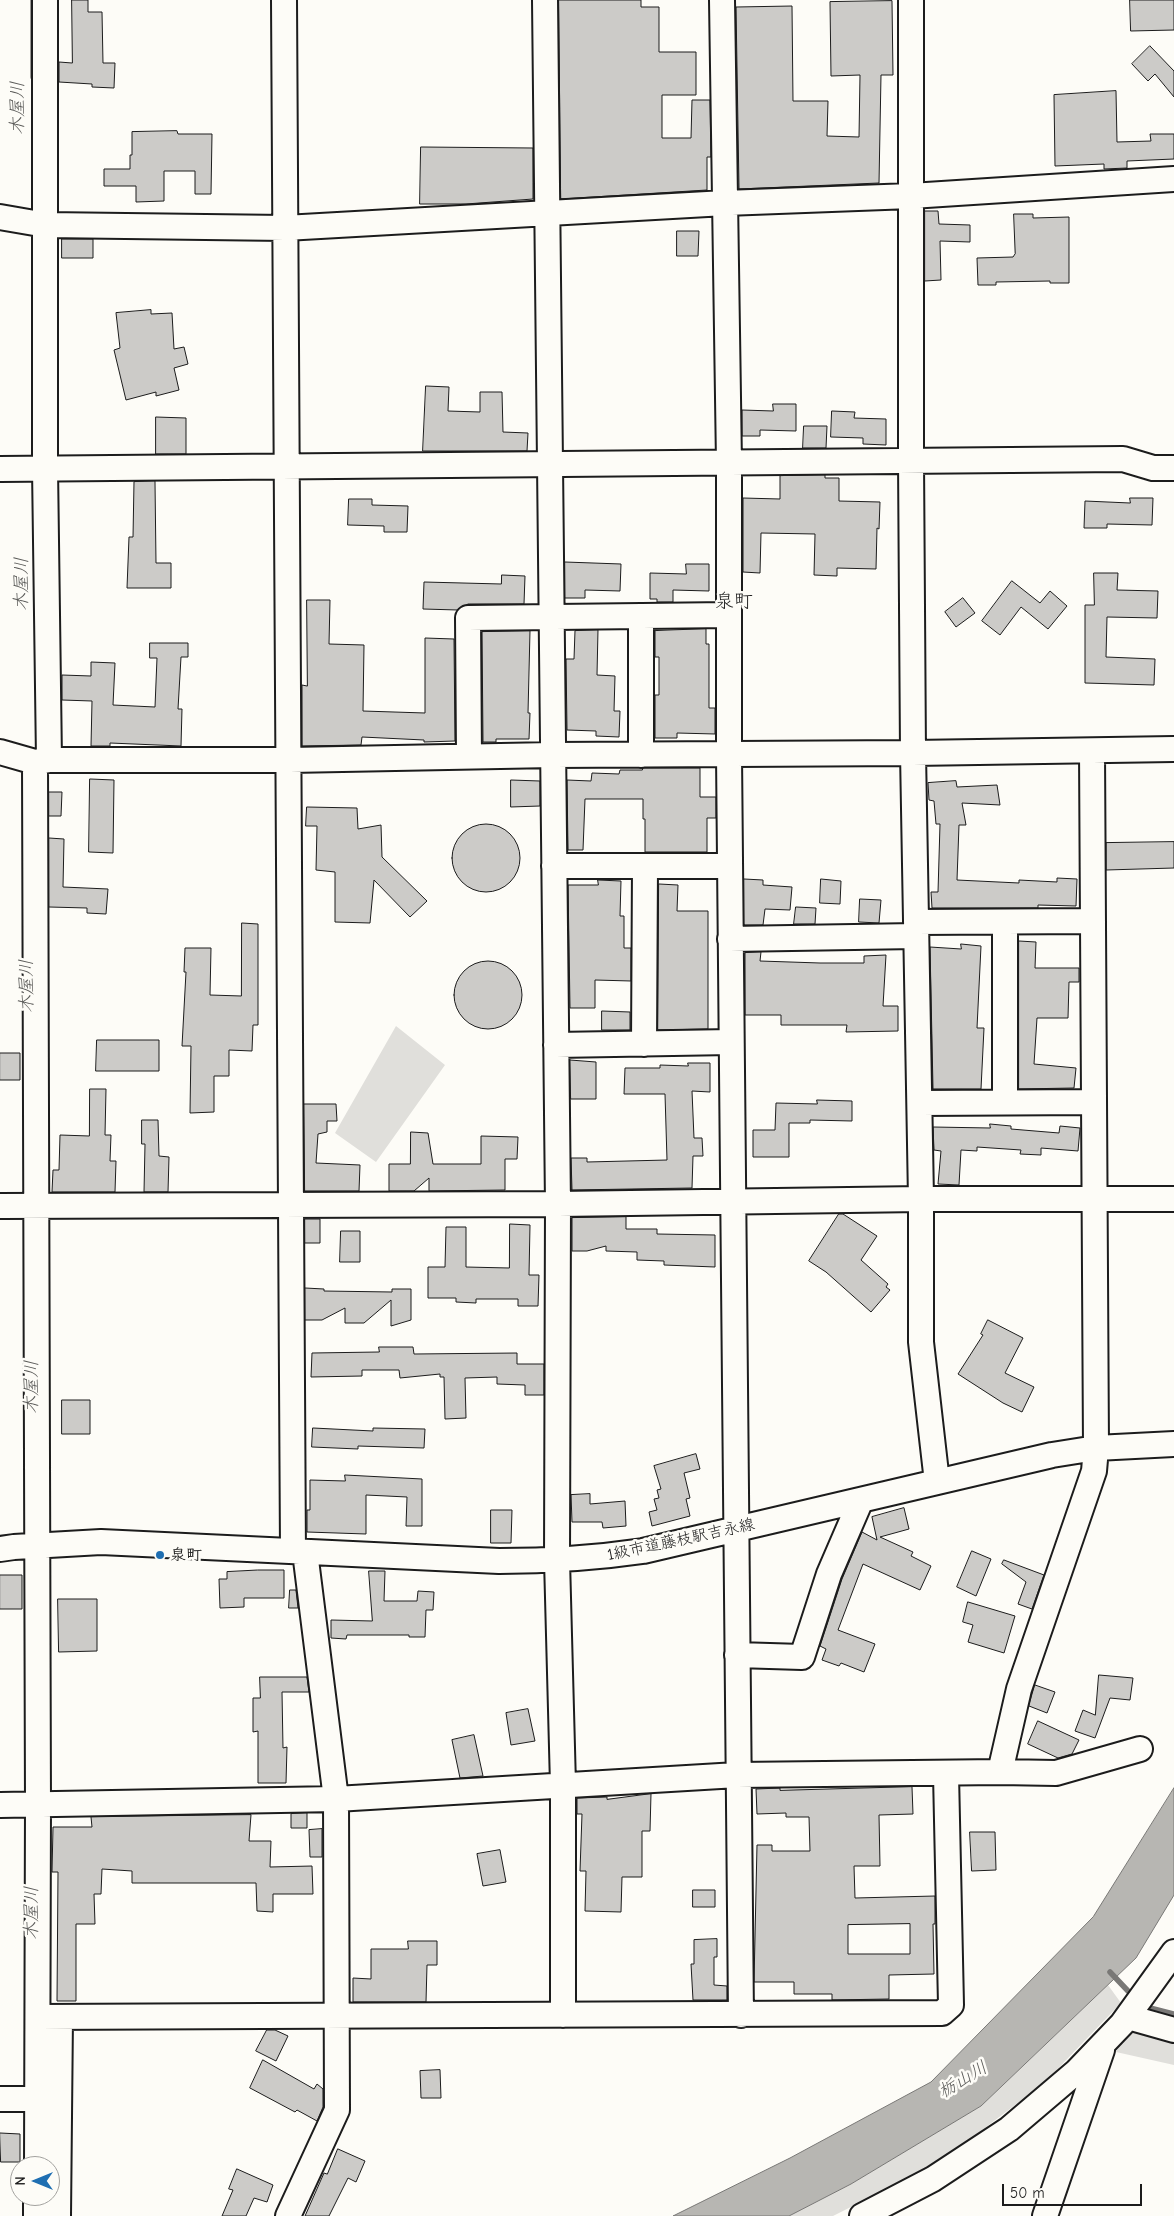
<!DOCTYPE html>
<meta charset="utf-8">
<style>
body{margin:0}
#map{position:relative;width:1174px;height:2216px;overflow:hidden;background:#fdfcf7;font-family:"Comic Neue",sans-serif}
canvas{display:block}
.north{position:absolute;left:10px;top:2156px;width:50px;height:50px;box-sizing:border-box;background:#fdfcf7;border:1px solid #a3a29f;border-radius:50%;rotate:270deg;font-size:14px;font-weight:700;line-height:20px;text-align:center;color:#1c1c1c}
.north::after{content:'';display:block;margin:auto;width:18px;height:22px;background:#1f6fb2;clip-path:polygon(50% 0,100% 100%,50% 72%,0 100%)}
.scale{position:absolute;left:1002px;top:2184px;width:140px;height:22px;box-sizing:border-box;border:2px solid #1c1c1c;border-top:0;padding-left:6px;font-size:15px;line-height:18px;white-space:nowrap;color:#1c1c1c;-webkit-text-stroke:4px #fdfcf7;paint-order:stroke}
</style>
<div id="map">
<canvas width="1174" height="2216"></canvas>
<div class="north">N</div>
<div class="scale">50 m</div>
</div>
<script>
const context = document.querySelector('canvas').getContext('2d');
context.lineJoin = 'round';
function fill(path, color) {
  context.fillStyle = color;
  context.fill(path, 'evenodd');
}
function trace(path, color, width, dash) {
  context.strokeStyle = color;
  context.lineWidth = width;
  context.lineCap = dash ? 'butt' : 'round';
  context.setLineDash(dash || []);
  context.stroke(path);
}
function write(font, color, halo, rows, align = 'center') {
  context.font = font + ' "Comic Neue","Klee One",sans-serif';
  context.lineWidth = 5;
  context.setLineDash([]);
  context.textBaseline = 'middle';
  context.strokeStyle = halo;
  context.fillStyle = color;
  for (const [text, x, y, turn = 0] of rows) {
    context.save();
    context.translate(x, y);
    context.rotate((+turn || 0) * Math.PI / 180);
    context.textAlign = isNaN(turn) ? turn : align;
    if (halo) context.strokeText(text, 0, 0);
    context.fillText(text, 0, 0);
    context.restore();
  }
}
fill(new Path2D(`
 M396 1026 445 1065 376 1162 335 1133Z
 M1108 1985 1121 2003 1044 2083 940 2162 833 2216H789L851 2184 981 2106Z
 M1136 2027 1174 2037V2065L1116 2052 1124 2033Z`), '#e0dfdb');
const water = new Path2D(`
 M1174 1788V1895L1136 1958 981 2106 851 2184 789 2216H673L790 2158 931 2082 1093 1917Z`);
fill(water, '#b7b6b2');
trace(water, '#797876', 1);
trace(new Path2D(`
 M33 0V77
 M1110 1972 1128 1991
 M1150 2008 1174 2014`), '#797876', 5.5);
const building = new Path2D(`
 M72 0H88V12H102L103 63H115L114 88 92 87V84L59 82V62L72 63Z
 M559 0H641V7H659V52H696V95H662V138H691L692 100H710L711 157H707V190L561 199Z
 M1130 0H1174V30L1131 31Z
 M892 1 893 75H881L879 183 739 189 736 7 792 6 793 101H828L827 136 859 137 860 75 831 76 830 2Z
 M1150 46 1174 71V97L1155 74 1148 81 1132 64Z
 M1116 91 1117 142 1151 141 1150 134H1174V159L1127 161V168L1104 169V164L1055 166 1054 95Z
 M177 131 178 134H212L211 194H195V171H164V201L136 202V186H104V169H130V155H132V132Z
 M421 147 533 148V199L466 204H420Z
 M925 211H938L939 224 970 225V242L940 241 941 280 925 281Z
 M1014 214H1033V218L1069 217V283H1050V281L996 282V285H978L977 258 1013 257 1015 254Z
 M677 231H699L698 256H677Z
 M62 239H93V258H62Z
 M151 310V314L172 313 174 349 184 347 188 364 174 368 179 390 156 396V392L126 400 114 350 120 348 116 313Z
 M426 386 449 387 448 411 480 412V392H502L503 432 528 433 527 451H423Z
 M773 404H796V431L760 430V436H742V410L773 411Z
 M832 411 855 412 854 418 886 419V445L863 444V438L831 437Z
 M156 417 186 418V454H156Z
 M804 426H827L826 448H803Z
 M825 475V478H839V501L880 502 879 529 877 528 876 569 837 568V576L814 575 815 534 761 533 760 573 743 572V498L780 499V476Z
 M155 481 156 563H171V588H127L129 537H133L134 482Z
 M1130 498H1153L1152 525 1107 524V528H1084L1085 501 1130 503Z
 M349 499H372V505L408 506 407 532H384V526L348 525Z
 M565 562 621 564 620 591 585 590V598H565Z
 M686 564H709V591L673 590V602H657V599H650V573L686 574Z
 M1094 573H1118L1117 590 1158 591 1157 618 1107 617 1106 657 1155 659 1154 685 1085 683V605H1094Z
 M502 575 525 576 524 604H468L458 610 423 609 424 582 501 584Z
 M1012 581 1040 603 1050 591 1067 606 1048 629 1021 607 1000 635 982 621Z
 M963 598 975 613 956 627 945 612Z
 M307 600H330L329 644 364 645 363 711 425 713V638L454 639 455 741 424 742V740L362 737 361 745 302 746V685L307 686Z
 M706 629V644H709V708H715V734L677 733V738H655V695H659V657H655V631Z
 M598 630 597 675 615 676 614 711H620L619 737 596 736V731L567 730 566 659H574L575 631Z
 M530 631 528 713H530L529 739H496V742H483L482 632Z
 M150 643H188V657H181L178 709H182L181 746 110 743V746H91L92 701 62 700V675L91 676V662L115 663 113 705 155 707 157 658H150Z
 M643 768H700V797H716V818H707V852H645V819H643V799H585L583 850H568L567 780 591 781 592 773 619 774 620 770H642Z
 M90 779 114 780 113 853 89 852Z
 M511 780 540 781V806L511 807Z
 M956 781 957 787 997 785 1000 805 962 803 966 825H959L957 880 1019 883V880L1057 882V878L1077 879 1076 906 1038 905V908H932L931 892H938L940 824H936L934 801 929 800 928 783Z
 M49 792H62L61 816H49Z
 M307 807 357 808 358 829 381 825 382 857 427 901 410 917 374 880 370 923 335 922V872L316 870 317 826H306Z
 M452 858a34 34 0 1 1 68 0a34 34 0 1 1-68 0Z
 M49 838 64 839 63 887 108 889 106 914 87 913V908L49 907Z
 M1174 842V868L1106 870V843Z
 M744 879 763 880V885L792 887 790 910 765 909 763 925H744Z
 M821 879 841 881 840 904 820 903Z
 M598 880 621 881 620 916H624V948H631V981L595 980V1008H570L568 885H598Z
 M659 884 678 885 677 911H708V1029L658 1030Z
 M860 899 881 900 879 923 859 922Z
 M796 907 816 908 815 924H794Z
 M242 923 258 924V1025H253L252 1051 229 1050V1076H214V1112L190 1113 191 1046H182L186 972H184L185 948H211L210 995 241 996Z
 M1019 941 1036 942 1035 968H1079V982H1069L1068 1018H1037L1034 1064 1076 1068 1074 1088 1019 1089Z
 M961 944 981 946 977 1028H984L981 1089H933L930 947 961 949Z
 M761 952 760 961 820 963H864V956L886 955 883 1006H898V1031L846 1032 847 1025H781V1015H745V953Z
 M454 995a34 34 0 1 1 68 0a34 34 0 1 1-68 0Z
 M602 1011 630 1012V1030H602Z
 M97 1040H159V1071H96Z
 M0 1053H20V1080H0Z
 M570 1060 596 1062V1099H571Z
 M688 1063H710V1092L692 1091 694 1138H702L703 1156H693L692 1188 572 1190 571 1158H587V1162L667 1160 665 1094H624L625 1068H660V1065L688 1066Z
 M90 1089H106L105 1135H111L110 1161H116L115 1192H52L53 1170H59L60 1135 89 1136Z
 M817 1100 852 1101V1121L810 1120V1123H789V1157H753V1130H775L776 1103 817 1104Z
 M304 1104H336L337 1121H327V1132L318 1134 316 1163 360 1165 359 1191H305Z
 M142 1120H158L159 1156 169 1157 168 1192H144L145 1144H142Z
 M990 1124 1011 1126V1129L1059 1133 1060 1126 1080 1128 1078 1151 1041 1148V1155L1020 1154 1021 1150 977 1147V1151L961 1150 959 1185 938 1184 941 1151 934 1150 933 1127 990 1128Z
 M411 1132 428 1133 433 1164H481V1136L518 1137 517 1159H505V1190L429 1191V1178L414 1191H389V1164H410Z
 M839 1214H843L877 1236 861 1260 888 1284 886 1287 890 1290 871 1312 826 1272 809 1261Z
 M626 1217V1229H657V1234L715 1235V1267L664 1265V1261L637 1260V1252L606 1251V1246L587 1251H572V1218Z
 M305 1219H320V1243H305Z
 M510 1224 530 1225 529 1275H539L538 1306H518V1299H476V1303L456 1302V1298H428V1267H445L446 1227H466V1267L509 1268Z
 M341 1231H360V1262H340Z
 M305 1288 324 1289V1291L392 1292V1289H411V1320L391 1326V1300L364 1323H345V1308L322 1320H305Z
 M988 1320 1023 1338 1005 1373 1034 1387 1022 1412 1003 1403 958 1374 983 1335 981 1334Z
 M379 1347H413L414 1354 517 1353V1364H544V1395H525V1385L497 1384V1377L465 1378 466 1418 445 1419 444 1377H440V1374L400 1378 399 1370H362V1376L311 1377 312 1353 379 1352Z
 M62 1400H90V1434H62Z
 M313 1428 373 1431V1428L425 1429 424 1448 358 1446V1449L312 1447Z
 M696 1454 700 1469 684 1473 690 1498 686 1499 690 1516 652 1526 649 1512 657 1510 654 1499 659 1498 657 1490 661 1489 654 1466Z
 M345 1475 422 1479V1526H406L407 1497 366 1495V1534L307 1532V1510H310V1480L345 1481Z
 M590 1494V1504L625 1501 626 1526 603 1528 602 1522H572L571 1495Z
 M904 1508 909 1529 880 1537 913 1552 911 1556 931 1566 920 1590 863 1564 838 1630 875 1644 864 1672 841 1663 839 1666 822 1660 826 1649 820 1646 842 1579 862 1532 877 1540 872 1517Z
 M491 1510H512L511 1543H491Z
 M972 1551 991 1559 976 1596 957 1587Z
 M1004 1560 1044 1575 1032 1609 1018 1604 1026 1582 1002 1564Z
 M258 1570H284V1598H244V1607L220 1608 219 1579H227V1572Z
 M369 1571H385L384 1601H417L418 1591 434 1592 433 1610H426L425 1637H409V1635H347L346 1639 331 1638V1620L372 1621Z
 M0 1575H22V1609H0Z
 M290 1590H296L298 1608H289Z
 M58 1599H97V1651L59 1652Z
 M968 1602 1015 1616 1004 1653 968 1642 973 1625 963 1622Z
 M1099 1675 1133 1678 1130 1700 1110 1698 1095 1738 1075 1731 1083 1710 1095 1715Z
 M260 1677H307L309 1692H282L283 1748 287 1747 286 1783H258V1731L253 1732V1698H260Z
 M1035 1685 1055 1692 1047 1713 1029 1706Z
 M528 1709 535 1741 511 1745 506 1713Z
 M1038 1721 1079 1740 1072 1754 1058 1758 1028 1744Z
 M474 1735 483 1776 460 1778 452 1740Z
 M912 1787 913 1814 879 1815 880 1866H854L855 1898 935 1896V1924H933L934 1974 889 1975V1999L832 2000V1994H794V1982H754L757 1845H772V1851H810L809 1817H786V1813L757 1814 756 1789 780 1788V1790ZM910 1924V1954H848V1925Z
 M651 1794 650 1831H642V1877H622L621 1912 585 1911 586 1871H580L582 1814H577V1798L607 1797V1799Z
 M307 1813V1828H291V1814Z
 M251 1815 249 1841H271L270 1867 312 1866 313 1894H273V1912L257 1911 256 1883H132V1871L102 1869 101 1894H94L95 1924H76V2001H57L58 1872H52L53 1827H92L91 1817Z
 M322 1829V1857H310L309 1830Z
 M970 1832H995L996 1870 972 1871Z
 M500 1850 506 1882 483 1886 477 1854Z
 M693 1890H715V1907H693Z
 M717 1939V1957H714V1985L727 1986V2000H693L691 1964H694V1940Z
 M408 1941H437V1965H427L426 2002H353V1978L371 1979V1949H408Z
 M267 2030H275L288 2036 276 2061 256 2051Z
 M263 2060 314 2089 317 2084 323 2089V2107L317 2121 297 2110 295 2112 250 2088Z
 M440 2070 441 2098H421L420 2071Z
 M0 2133 20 2134V2162H1Z
 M338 2149 365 2161 356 2182 348 2178 329 2216H305L324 2173 327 2174Z
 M237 2169 273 2185 267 2202 254 2198 246 2216H222L233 2190 229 2189Z`);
fill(building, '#cccbc8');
trace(building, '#1c1c1c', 1);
const minor = new Path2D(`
 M45 0V468L49 760
 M284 0 293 1551
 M545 0 558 1204 557 1560 563 1785V2015
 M722 0 729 463V755L741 2015
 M911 0V460L913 753 921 1199V1342L937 1482
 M0 217 46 225 285 228 725 203 911 196 1174 179
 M0 469 1123 459 1153 468H1174
 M641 616V755
 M0 752 35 762 49 760H290L553 755 913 753 1174 749
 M469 756 468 618 729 615
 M35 762 38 1805 37 2166
 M554 866H730
 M916 922 1093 921
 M1005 922V1102
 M730 939 916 936
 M644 1044 645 867
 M556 1045 731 1042
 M920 1103 1094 1102
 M0 1206 558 1204 921 1199H1174
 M0 1549 14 1547 101 1542 499 1561C548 1561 595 1558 643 1551L1052 1455 1096 1448 1174 1444
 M737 1655 802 1657 829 1574 861 1500
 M1000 1772 1056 1773 1140 1749
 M0 1805 336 1799 737 1775 1000 1772 1019 1689 1094 1471 1096 1448 1092 751
 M38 2017 942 2013 951 2005 946 1774
 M1128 2017 1174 2030
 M0 2099H37
 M36 2216V2196
 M58 2216 60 2017
 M288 2216 337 2110 336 1799 305 1552
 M862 2216 933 2179 1009 2129 1076 2072 1122 2024 1174 1952
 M1045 2216 1102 2050`);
trace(minor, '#1c1c1c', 28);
trace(minor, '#fdfcf7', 24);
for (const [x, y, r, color] of [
 [160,1555,5,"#1f6fb2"]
]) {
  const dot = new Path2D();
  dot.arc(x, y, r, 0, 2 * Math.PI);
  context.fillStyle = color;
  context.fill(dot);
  trace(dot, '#fdfcf7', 2);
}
write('16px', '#1c1c1c', '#fdfcf7', [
 ["1級市道藤枝駅吉永線",681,1540,-12]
]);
write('bold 16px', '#1c1c1c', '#fdfcf7', [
 ["泉町",170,1555]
], 'left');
write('italic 18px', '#5a5a58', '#fdfcf7', [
 ["木屋川",18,108,-90],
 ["木屋川",22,584,-90],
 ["木屋川",27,986,-91],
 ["木屋川",32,1387,-90],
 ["木屋川",32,1913,-90],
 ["栃山川",963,2080,-31]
]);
write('19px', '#1c1c1c', '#fdfcf7', [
 ["泉町",734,602]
]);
</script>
